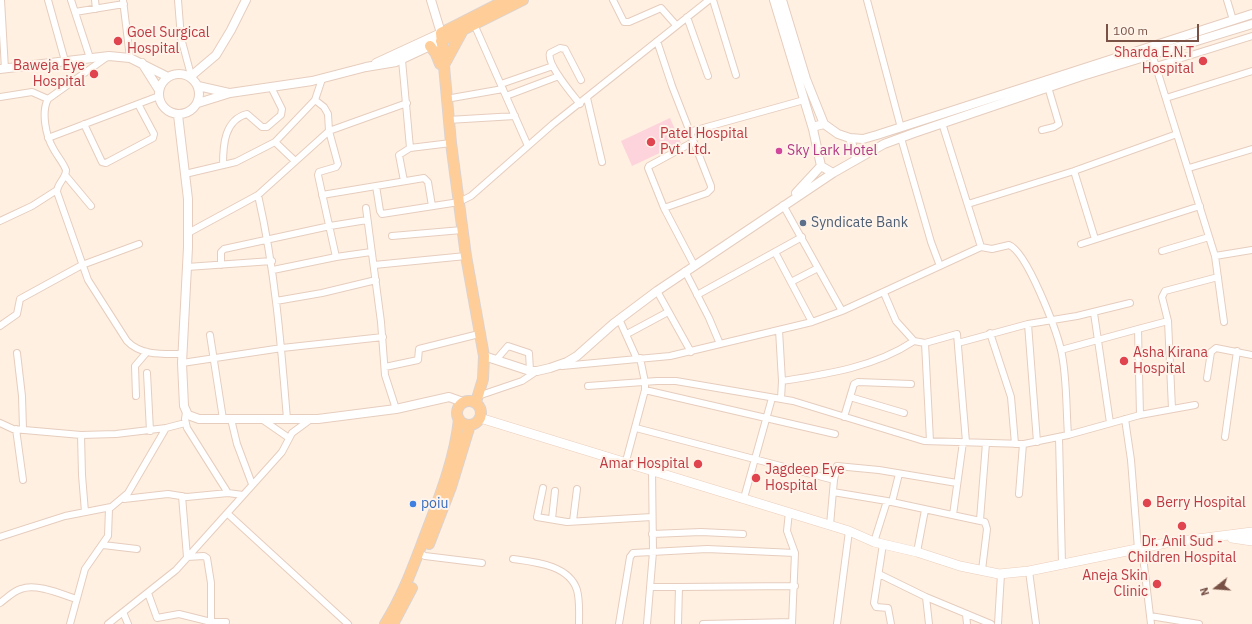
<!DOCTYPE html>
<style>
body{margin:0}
#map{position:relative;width:1252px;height:624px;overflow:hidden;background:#fff0e1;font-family:"IBM Plex Sans",sans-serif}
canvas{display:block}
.north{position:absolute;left:1196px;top:568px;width:40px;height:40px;-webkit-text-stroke:3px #fff4ea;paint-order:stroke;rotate:253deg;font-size:11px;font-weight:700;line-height:16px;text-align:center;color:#795245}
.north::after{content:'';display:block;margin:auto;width:14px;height:18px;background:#795245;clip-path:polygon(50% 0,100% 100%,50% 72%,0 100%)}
.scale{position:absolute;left:1106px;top:24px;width:93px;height:18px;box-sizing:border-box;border:2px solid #795245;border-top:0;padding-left:5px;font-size:12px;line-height:14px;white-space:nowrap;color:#795245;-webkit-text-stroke:3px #fff4ea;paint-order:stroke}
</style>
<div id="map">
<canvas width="1252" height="624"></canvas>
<div class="north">N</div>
<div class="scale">100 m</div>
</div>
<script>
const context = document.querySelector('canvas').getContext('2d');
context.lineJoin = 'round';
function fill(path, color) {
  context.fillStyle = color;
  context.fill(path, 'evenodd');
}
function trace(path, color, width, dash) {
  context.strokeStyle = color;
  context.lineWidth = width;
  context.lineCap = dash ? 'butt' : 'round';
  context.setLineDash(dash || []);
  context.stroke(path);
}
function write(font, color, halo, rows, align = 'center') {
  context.font = font + ' "IBM Plex Sans",sans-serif';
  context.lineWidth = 4;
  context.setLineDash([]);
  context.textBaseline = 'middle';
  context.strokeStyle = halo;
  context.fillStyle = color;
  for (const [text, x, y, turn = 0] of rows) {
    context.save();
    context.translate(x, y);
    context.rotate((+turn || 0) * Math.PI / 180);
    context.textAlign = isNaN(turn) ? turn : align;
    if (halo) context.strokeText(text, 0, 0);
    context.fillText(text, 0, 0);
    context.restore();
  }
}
fill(new Path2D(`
 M670 118 681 143 632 166 621 141Z`), '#fdd3dc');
const minor = new Path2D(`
 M1 0 5 69
 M48 0 65 61
 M71 0 90 58
 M95 0 96 9
 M123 0 130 58
 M178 0 181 38 191 75
 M613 0 624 22H629L661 8 676 25
 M713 0 736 75
 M867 0 901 128
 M1227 0 1233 20
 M75 12 124 4
 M687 17 708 76
 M474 24 528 146
 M657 41 672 86 711 186V189L707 193 664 208
 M1152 54 1215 256 1224 322
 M107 57 48 99C41 112 46 136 53 148 57 156 63 162 66 170 66 179 57 183 57 192L88 280 127 341C141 356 164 354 182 354
 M402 60 410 148 451 143
 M1156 66 1252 36
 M501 84 553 66
 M506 96 559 76
 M0 97 32 92 48 99
 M587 98 602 162
 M1166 98 1252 71
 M446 99 503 89
 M580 104C573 95 546 64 550 53L560 48 565 49 581 80
 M448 120 515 116
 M942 123 981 247
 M84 124 102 162 106 163 153 138 154 134 138 104
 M1042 130 1054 127 1059 124 1048 87
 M689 132 804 100
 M48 138 159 96
 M901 138 931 242 940 266
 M693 142 649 166 648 168 664 208 694 265
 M295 161 275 142 315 100
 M223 165C223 146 224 120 247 114L262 127H267L281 115 282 109 271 87
 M1189 168 1252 149
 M1074 171 1095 239
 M185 174 236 162 275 142
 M66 176 91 206
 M404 181 399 155 410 148
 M376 186 380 211 382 214 459 202 471 196 553 124 709 0
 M258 195C275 269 281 344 287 419
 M322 195 424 178 428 182 432 206
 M968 204 1074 171 1177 134
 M783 205 842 311
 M366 208 381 322 385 375 396 409
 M0 221 32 206 57 190
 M188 233 258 195 329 131 407 103
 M392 236 462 230
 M1081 244 1200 206
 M1162 251 1209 237
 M775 252 812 322
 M1215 256 1252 250
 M336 257 371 252
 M221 265V252L224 249 330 226 367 220
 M374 265 466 256
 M187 267 272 261
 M273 270 336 257 318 175 319 172 336 167 338 164 329 131 328 114 324 107 315 100 322 79
 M685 271 709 318 720 344
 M791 282 818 268
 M657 291 691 352
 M697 295 802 237
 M276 301 322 293 376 280
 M1094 313 1110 423
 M619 319 637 359
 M1168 321 1172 409
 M1028 324 1037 442
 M0 326 17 314 20 299 82 265 139 244
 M779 330 782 381 781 399
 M990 333 1011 397 1015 444
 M627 334 668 312
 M210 335 223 419
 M914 341 925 343 957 334 966 442
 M925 343 930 441
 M958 343 1028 324 1077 316 1130 303
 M1061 350 1138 329
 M17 353 22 396 23 429
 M496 360 508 346 529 353 530 371
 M182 363 282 348 383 337
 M562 366 670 356 812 322 842 311 981 247 992 249 1009 245C1027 252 1056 329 1061 350 1067 375 1066 408 1068 435
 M385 367 418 360 419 349 475 335
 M147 373 150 431
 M1207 378 1211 352 1216 348 1252 355
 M782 381C828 374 875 367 914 341L896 321 884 293
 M588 386 657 381H676L793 401 924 441 1024 444 1068 435 1140 415 1195 405
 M645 390 835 434
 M136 396 135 366 147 352
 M478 396 522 381 537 371
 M850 397 904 413
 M186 412 185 419 187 428 228 493
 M1140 415 1138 329 1168 321 1162 297 1165 291 1218 277
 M844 417 854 384 858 382 911 384
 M231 419 237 444 252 484
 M1125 419 1131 460 1138 549
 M263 420 289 438
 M0 423 13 429 81 435 116 434 166 428
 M636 428 834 480
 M16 429 23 480
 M81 435 82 475 85 512
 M1059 437 1062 564
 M1225 437 1237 351
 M626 461 645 390V382L640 358
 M543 488 537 517 567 522 652 517
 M833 492 887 501 985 522 987 529 982 570
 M1019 494 1023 444
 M182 496 187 557 204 556 207 558 211 583V622
 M744 498 772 398
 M124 499 168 494 187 497 228 493 243 495
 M892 502 899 474
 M789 512 787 531 795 553 792 624
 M228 514 348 624
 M953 515 963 442
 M552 519 555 491
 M980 520 986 443
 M573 521 577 489
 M830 525 834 480 837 466 879 470 957 483
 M652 534 701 532 743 534
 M0 537 65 516 111 507
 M874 542 887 501
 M883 544 874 603 876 607 888 608 891 624
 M103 545 137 549
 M1142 548 1151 624
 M917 552 925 510
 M419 553 425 556 482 563
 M513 559C535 562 569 565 577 590 580 601 579 613 579 624
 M1029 571 1036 624
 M879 574 926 597 991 624
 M650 587H679
 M148 593 157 618 179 614 211 622H226
 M926 597 929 624
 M0 603C6 599 13 591 21 589 36 583 61 594 76 599
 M123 612 128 624
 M966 614 967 624
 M1150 616 1199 624
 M70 624 85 569 108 536 109 509 128 493 166 428 185 423
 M108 624 176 570 274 461 282 452 292 433 311 419
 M619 624 630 557 633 553 707 549 795 553
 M647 624 653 552 652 469
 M678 624 679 587 795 586
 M703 624 792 622
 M837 624 849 531
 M998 624 1001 574`);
const tertiary = new Path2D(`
 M774 0 813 129
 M782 0 806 79 824 124
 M142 63 159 90
 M376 63 441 33 431 0
 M0 69 109 56 130 58 168 77
 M159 94a20 20 0 1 1 40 0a20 20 0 1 1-40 0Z
 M190 77 216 55 231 30 246 0
 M198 86 229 93
 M198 103 230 93 312 81 366 67 396 62 441 41
 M178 115 188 199V247L182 363 184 406 188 415 199 419H318L396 409 449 397 463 402
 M850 138 863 139 877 135 1252 14
 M856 159 850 138 838 134 824 124 816 126 813 129 821 166 833 173 884 144 914 133 1079 77 1252 24
 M796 193 821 166
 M484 356 530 371H537L550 368 567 362 577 356 613 324 657 291 833 173`);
const secondary = new Path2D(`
 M480 418 849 531 874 542 917 552 960 566 999 574 1029 571 1166 543 1252 532
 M1232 538 1252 541`);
const primary = new Path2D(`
 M441 41 523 0
 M430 46 436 54 440 64
 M444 65 463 30
 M457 413a12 12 0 1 1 24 0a12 12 0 1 1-24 0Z
 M476 402 483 379 484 356 466 256 451 143 441 33 506 0
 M429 544 451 487 470 425
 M385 624C403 596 414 564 426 533 440 496 455 458 459 419
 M393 624 412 588`);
trace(minor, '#e6cdbe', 8);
trace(tertiary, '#e6cdbe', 10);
trace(secondary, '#ebcdbb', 10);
trace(primary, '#dcd2cf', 12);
trace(minor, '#fff', 6);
trace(tertiary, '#fff', 8);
trace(secondary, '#fff', 9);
trace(primary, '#ffce98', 10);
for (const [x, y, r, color] of [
 [118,41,5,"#e0444e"],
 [1203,61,5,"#e0444e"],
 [94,74,5,"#e0444e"],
 [651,142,5,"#e0444e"],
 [779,151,4,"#d1479c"],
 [803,223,4,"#5c6f8a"],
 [1124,361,5,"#e0444e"],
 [698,464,5,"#e0444e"],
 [756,478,5,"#e0444e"],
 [1147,503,5,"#e0444e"],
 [413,504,4,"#3f7fe0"],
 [1182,526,5,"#e0444e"],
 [1157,584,5,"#e0444e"]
]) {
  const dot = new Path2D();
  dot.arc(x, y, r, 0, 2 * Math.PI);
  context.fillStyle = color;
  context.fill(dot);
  trace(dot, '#fff4ea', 1.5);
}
write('14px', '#be3a42', '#fff4ea', [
 ["Goel Surgical",127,33],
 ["Hospital",127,49],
 ["Sharda E.N.T",1194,53,"right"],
 ["Hospital",1194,69,"right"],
 ["Baweja Eye",85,66,"right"],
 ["Hospital",85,82,"right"],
 ["Patel Hospital",660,134],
 ["Pvt. Ltd.",660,150],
 ["Asha Kirana",1133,353],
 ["Hospital",1133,369],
 ["Amar Hospital",689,464,"right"],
 ["Jagdeep Eye",765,470],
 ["Hospital",765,486],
 ["Berry Hospital",1156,503],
 ["Dr. Anil Sud -",1182,542,"center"],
 ["Children Hospital",1182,558,"center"],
 ["Aneja Skin",1148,576,"right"],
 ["Clinic",1148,592,"right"]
], 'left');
write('14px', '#b23c85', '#fff4ea', [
 ["Sky Lark Hotel",787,151]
], 'left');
write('14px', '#4e5e75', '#fff4ea', [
 ["Syndicate Bank",811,223]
], 'left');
write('14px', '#366cbe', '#fff4ea', [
 ["poiu",421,504]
], 'left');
</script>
